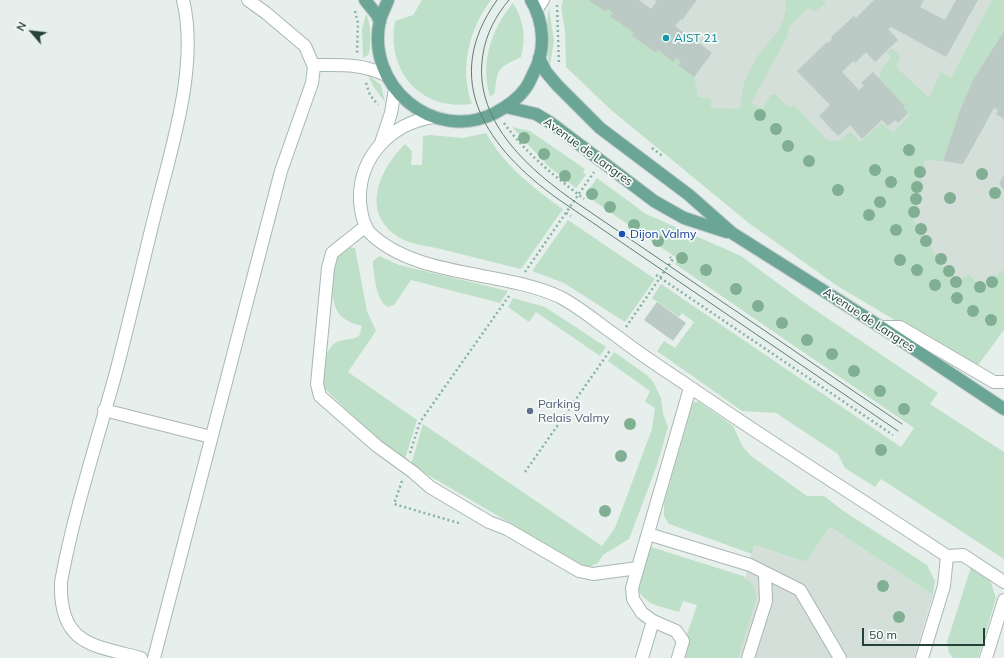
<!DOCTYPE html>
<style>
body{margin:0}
#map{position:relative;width:1004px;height:658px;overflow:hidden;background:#e6efeb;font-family:Mulish,sans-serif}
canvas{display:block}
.north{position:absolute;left:12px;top:12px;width:40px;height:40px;-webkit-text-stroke:3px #f7fbf9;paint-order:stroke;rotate:298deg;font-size:11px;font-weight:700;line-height:16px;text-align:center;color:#24423a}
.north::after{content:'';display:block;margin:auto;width:14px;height:18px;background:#24423a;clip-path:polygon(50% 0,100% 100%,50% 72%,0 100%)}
.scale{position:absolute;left:862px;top:628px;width:123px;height:18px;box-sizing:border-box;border:2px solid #24423a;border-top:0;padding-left:5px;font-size:12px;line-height:14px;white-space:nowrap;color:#24423a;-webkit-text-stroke:3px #f7fbf9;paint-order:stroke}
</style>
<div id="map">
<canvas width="1004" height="658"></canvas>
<div class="north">N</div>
<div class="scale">50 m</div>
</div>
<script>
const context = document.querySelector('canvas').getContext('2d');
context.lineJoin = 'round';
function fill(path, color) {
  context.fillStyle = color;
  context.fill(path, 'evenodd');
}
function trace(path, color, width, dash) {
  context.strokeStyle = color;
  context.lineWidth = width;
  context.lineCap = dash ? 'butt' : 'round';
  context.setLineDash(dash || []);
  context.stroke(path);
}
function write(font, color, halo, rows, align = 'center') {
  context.font = font + ' Mulish,sans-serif';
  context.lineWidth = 3.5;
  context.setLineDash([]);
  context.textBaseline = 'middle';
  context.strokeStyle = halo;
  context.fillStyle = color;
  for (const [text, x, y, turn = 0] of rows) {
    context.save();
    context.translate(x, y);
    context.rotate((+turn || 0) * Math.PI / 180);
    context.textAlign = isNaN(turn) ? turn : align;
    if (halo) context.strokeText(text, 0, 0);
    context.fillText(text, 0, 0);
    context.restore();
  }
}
fill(new Path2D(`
 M562 0H1004V323L565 30Z
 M830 527 933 595 914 658H735L737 607 754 545 806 562Z`), '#d4dfda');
fill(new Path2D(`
 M422 0H491C469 29 459 69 472 104 421 111 386 72 395 21L413 15Z
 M564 0H590L605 12 608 9 613 13 611 16 634 33 632 36 655 53 658 50 681 62 678 65 694 77 698 97 711 99V108L740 109 744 82 756 58 780 28 786 10V0H823L826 3 816 11 808 8 789 27 787 37 751 103 763 109 771 94H775L790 108 794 105 827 140 840 141 850 132 861 142 881 123 893 133 910 115 903 107 905 106 879 78 882 68 891 58 887 53 892 48 900 56 896 67 929 98 941 72 951 78 992 0H1004V31L973 80 959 113 943 161 925 160 914 222 954 283 969 274 981 288 1004 269V330L976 368 839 287 750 224 610 109 566 67 565 30 561 7Z
 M513 3C524 20 526 38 521 57 498 68 497 68 495 93L490 97C480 62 491 30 513 3Z
 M549 9 554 41 550 65C545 52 546 23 549 9Z
 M366 14C371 21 372 48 368 55L363 58 362 29Z
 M368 75 381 85 385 102 373 86Z
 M512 127 530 131 585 169 583 172 586 175 576 188 548 166Z
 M486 133C503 164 534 189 563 209L521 269C494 262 467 256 441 249 428 246 414 245 402 239 359 215 378 171 405 144L412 151 411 165H422L423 136 430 135 463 138Z
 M597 178 646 214 741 256 802 301 938 393 930 404 1004 452V559L881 479 875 487 845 468 838 454 776 413 742 411 657 351 664 341 675 348 694 322 682 313 679 317 652 298 661 284 901 447 914 428 675 264 678 259 585 195Z
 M568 220 655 279 625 322 564 283 532 271Z
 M347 247 355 248 367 311 376 331 348 372 417 420 405 459 378 440 322 386C323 372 323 349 337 342 344 339 352 340 359 336L362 326C355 324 348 322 342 317 331 308 329 277 334 264 337 256 341 252 347 247Z
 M379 256 399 265 508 291 500 303 411 280 394 305 388 307C376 301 375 278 373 266V261Z
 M513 298 545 307 606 347 600 356 536 312 529 322 508 307Z
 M614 352 647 375 653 382 661 398 663 413 668 427 657 465 629 539 603 555 598 563 587 568 411 465 423 424 602 546 615 528 652 429 655 408 645 402 650 391 608 361Z
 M693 402H699L733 426 743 447 751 456 807 496H824L842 510 927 565 935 581 933 595 830 527 806 562 754 545 752 554 669 524 664 516V503Z
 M651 547 743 576 752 584 757 596 738 658H679L697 605 683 601 679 612C663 607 643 605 637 587Z
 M971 567 990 580 996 598 978 658H953L949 653 947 642Z`), '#bfe0c8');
fill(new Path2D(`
 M588 0H639L651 9 657 1 655 0H697L682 20 681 19 675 26 690 37 692 35 698 39 696 41 712 53 694 77 678 65 681 62 676 58 673 62 658 50 656 53 632 36 634 33 610 16 613 13 608 9 606 12Z
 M874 0H924L920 7 945 20 956 0H978L946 57 891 27 888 29 898 40 875 62 866 52 855 63 853 61 842 72 859 90 864 86 861 83 873 72 905 106 903 107 908 113 898 123 895 120 888 126 882 120 862 139 850 125 838 136 819 116 830 105 797 71 827 42 828 43 832 39 831 37 854 16 856 18Z
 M1004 31V119L996 114 998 110 994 108 963 164 943 161 959 113 973 80Z
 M1004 174V190L999 184Z
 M657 302 686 323 673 341 644 320Z`), '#bbcac4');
const minor = new Path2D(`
 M537 9 543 0
 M313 65C342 65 359 63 386 75
 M434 117C391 123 358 157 360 202 361 211 363 226 370 233 416 278 502 270 560 297 581 308 599 324 618 337 641 355 666 371 690 387 774 445 861 499 947 556L944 586 922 658
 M381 143 391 113 395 89
 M366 226 332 253 328 268 317 384 320 396 377 446 413 472 430 487 489 522 507 529 579 571 593 574 638 568
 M881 327H900L994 382H1004
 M104 410 211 437
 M648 534 750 565 800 590 840 658
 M947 556 963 555 1004 582
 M141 658C91 645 59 644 61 582 74 511 97 442 116 372 130 319 142 266 155 214 171 149 199 66 183 0
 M154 658 281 171 312 83 314 67 305 46 266 13 248 0
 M642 658 653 621
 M678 658 683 641 676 631 653 621 642 613 633 599 632 588 690 388
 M748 658 766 601 765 573
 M986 658 1004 600`);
const major = new Path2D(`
 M365 0 377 15 380 22
 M388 0C386 6 382 13 380 20 365 85 433 144 495 113 506 107 518 99 525 89 529 84 531 78 534 72 546 50 544 22 531 0
 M539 58 546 72 557 85 600 128 689 195 732 233 881 327 1004 409
 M506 107 536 114 551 123 654 201 684 218 727 232`);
trace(minor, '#a8b8b2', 14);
trace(major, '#c2cac8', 14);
trace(new Path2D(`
 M557 5 559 64
 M355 11 358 23 357 54
 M366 83 370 95 378 105
 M504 123C526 154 555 176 584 199
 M652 148 664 157
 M566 213 571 216
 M525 272 594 172
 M656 275 893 435
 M626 327 673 259 670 257
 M410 453 420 422 509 296
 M525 472 611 349
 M402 481 394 504 462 524`), '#86b3a5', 2.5, [2, 3]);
trace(minor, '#fff', 12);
trace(major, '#6aa596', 12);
trace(new Path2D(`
 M497 0C439 81 488 149 558 199L898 431
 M509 0C496 15 486 34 483 54 472 119 526 167 574 201L902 424`), '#5f7d75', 1);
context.fillStyle = '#80af93';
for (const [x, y] of [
 [760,115],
 [776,129],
 [524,138],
 [788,146],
 [909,150],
 [544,154],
 [809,161],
 [875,170],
 [920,172],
 [982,174],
 [565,176],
 [891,182],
 [917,187],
 [838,190],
 [995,193],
 [592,194],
 [950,198],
 [916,199],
 [880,202],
 [610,207],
 [914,212],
 [869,215],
 [634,225],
 [921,229],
 [896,230],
 [658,241],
 [926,241],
 [682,258],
 [941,259],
 [900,260],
 [706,270],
 [917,270],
 [949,271],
 [956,282],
 [992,282],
 [935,285],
 [980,287],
 [736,289],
 [957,298],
 [758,306],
 [973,311],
 [991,320],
 [782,323],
 [807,340],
 [832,354],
 [854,371],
 [880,391],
 [904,409],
 [630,424],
 [881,450],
 [621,456],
 [605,511],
 [883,586],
 [899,617]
]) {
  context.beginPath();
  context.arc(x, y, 6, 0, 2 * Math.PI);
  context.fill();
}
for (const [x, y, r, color] of [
 [666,38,4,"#0f9aa8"],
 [622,234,4,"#1a4fb4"],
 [530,411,4,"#5c6f8a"]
]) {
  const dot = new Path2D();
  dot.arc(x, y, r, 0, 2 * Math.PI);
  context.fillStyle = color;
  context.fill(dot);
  trace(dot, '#f7fbf9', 1.5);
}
write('12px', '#0d838f', '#f7fbf9', [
 ["AIST 21",674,38]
], 'left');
write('12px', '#24423a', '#f7fbf9', [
 ["Avenue de Langres",588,152,36],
 ["Avenue de Langres",869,320,33]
]);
write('12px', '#164399', '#f7fbf9', [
 ["Dijon Valmy",630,234]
], 'left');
write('12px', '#4e5e75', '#f7fbf9', [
 ["Parking",538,404],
 ["Relais Valmy",538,418]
], 'left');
</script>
